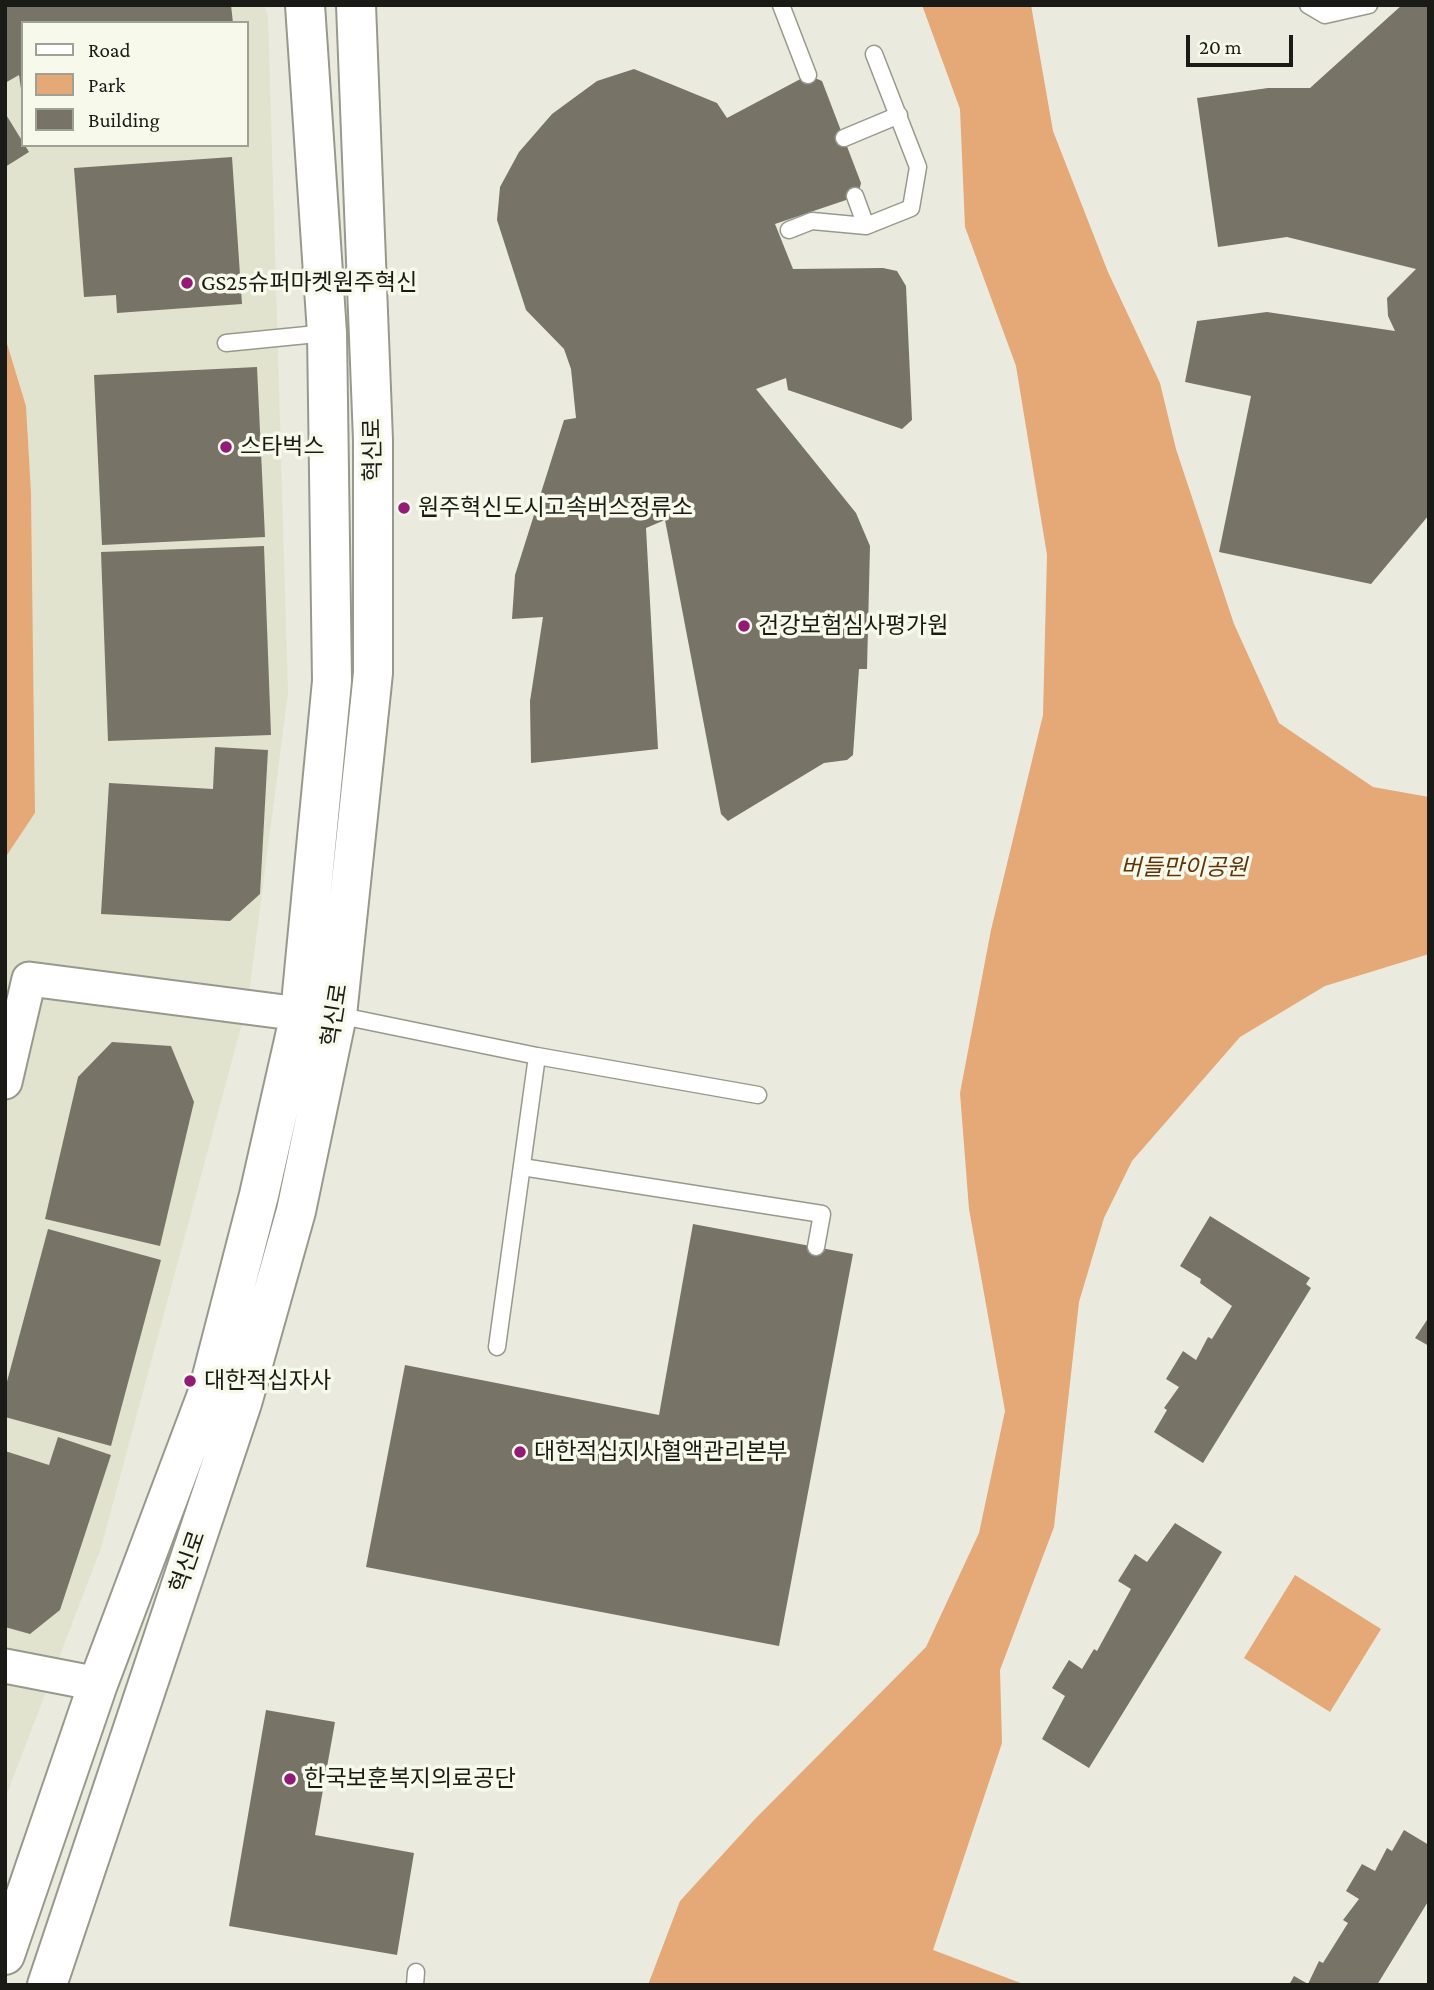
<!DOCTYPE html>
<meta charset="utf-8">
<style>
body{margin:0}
#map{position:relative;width:1434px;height:1990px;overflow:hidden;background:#eaebde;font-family:"Crimson Pro",serif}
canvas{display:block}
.frame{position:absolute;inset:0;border:7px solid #1a1b16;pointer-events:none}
.legend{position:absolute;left:21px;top:21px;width:228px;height:126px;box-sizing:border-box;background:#f7f9eb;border:2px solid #9fa096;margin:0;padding:9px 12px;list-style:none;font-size:21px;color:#1a1b16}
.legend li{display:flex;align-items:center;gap:14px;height:35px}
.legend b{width:35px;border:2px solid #9fa096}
.scale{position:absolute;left:1186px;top:35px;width:107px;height:32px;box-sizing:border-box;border:4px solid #1a1b16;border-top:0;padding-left:9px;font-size:21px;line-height:24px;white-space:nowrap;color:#1a1b16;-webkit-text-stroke:5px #f7f9eb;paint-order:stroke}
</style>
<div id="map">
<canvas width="1434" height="1990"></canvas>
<div class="frame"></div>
<ul class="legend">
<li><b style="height:9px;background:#fff"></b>Road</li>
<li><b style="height:19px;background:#e5a877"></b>Park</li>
<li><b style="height:19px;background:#787367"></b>Building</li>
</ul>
<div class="scale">20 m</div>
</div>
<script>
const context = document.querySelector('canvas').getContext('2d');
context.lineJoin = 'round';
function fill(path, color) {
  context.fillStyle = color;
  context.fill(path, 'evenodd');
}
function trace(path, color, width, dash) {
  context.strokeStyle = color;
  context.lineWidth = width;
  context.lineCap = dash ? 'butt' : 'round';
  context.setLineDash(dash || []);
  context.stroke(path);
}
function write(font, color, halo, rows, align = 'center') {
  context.font = font + ' "Crimson Pro","Noto Sans KR",serif';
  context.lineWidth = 7;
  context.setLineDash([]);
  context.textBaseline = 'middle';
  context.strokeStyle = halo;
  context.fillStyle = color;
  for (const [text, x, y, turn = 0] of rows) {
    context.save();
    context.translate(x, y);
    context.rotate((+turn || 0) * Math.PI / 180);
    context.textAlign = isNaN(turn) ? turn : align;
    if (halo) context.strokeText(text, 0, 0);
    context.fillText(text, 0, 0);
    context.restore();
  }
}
fill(new Path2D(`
 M5 5H264L268 16 288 693 248 1001 101 1548 5 1799V858L35 813 31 492 26 406 5 337ZM23 23H247V145H23Z`), '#e1e3ce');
fill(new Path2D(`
 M922 5H1031L1053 131 1108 272 1160 383 1176 449 1234 624 1279 723 1373 787 1429 797V954L1325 986 1240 1037 1132 1161 1104 1218 1079 1302 1054 1527 1000 1670 1002 1743 933 1950 1026 1985H648L680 1901 755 1819 926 1647 979 1533 1005 1411 969 1209 960 1093 991 930 1043 715 1047 555 1016 366 965 227 960 109Z
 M5 337 26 406 31 492 35 813 5 858Z
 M1295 1575 1381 1629 1330 1712 1244 1658Z`), '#e5a877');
fill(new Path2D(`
 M5 5H231L233 23H23L21 89 19 75 5 83Z
 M1402 5H1429V515L1371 584 1219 552 1251 396 1185 382 1197 321 1267 312 1395 331 1388 316 1387 298 1416 269 1287 237 1218 247 1197 98 1268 88H1310Z
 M634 69 717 103 727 118 808 75 822 81 861 183 858 196 775 224 793 269 883 268 897 271 906 286 912 420 902 429 788 390 786 378 756 389 856 513 870 546 867 669H859L853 755 847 760 824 763 728 821 721 814 665 520 646 528 658 749 531 763 530 701 543 617 512 619 515 575 564 420 576 418 571 369 564 349 526 310 497 220 500 187 519 152 552 114 597 81Z
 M5 113 29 152 5 167Z
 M232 157 242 304 117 313 116 295 84 297 74 168Z
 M257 367 265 537 102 545 94 375Z
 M264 546 271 735 108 741 101 552Z
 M215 747 268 750 260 894 230 921 101 914 109 783 213 789Z
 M112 1042 171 1046 194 1102 160 1246 45 1219 78 1077Z
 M1210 1216 1310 1278 1306 1284 1311 1288 1203 1463 1154 1432 1167 1410 1164 1408 1179 1387 1166 1379 1183 1351 1196 1360 1208 1337 1212 1339 1232 1306 1200 1283 1201 1279 1180 1266Z
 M693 1224 853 1254 779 1646 366 1567 405 1365 659 1415Z
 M48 1229 161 1260 111 1446 5 1417V1389Z
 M1429 1317V1346L1415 1338Z
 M58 1437 111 1455 60 1610 30 1634 5 1627V1451L49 1465Z
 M1175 1523 1222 1552 1089 1768 1042 1739 1065 1696 1052 1688 1069 1660 1082 1669 1094 1649 1097 1651 1131 1589 1118 1581 1135 1554 1147 1562Z
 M266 1710 335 1722 315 1835 414 1853 397 1955 229 1926Z
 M1404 1830 1429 1845V1900L1377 1985H1289L1294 1976 1308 1984 1319 1961 1323 1963 1348 1923 1343 1920 1359 1899 1346 1891 1362 1864 1375 1871 1387 1848 1392 1851Z`), '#787367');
const lane = new Path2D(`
 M781 5 808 75
 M1308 5 1325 15 1369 5
 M844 138 899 115
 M855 196 866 226
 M789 230 812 221 866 226 911 208 918 167 874 54
 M226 343 327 333
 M337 1015 537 1056 758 1095
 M522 1167 822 1214 816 1247
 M497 1347 537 1056
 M415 1985 416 1972`);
const street = new Path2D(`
 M5 1082 29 979 300 1014
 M5 1666 98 1684`);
const secondary = new Path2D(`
 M5 1955 98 1684 208 1392 259 1195 300 1014 332 681 327 333 305 5
 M47 1985 242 1403 296 1211 337 1015 373 673V440L356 5`);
trace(lane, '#98998d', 19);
trace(street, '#98998d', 37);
trace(secondary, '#98998d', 42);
trace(lane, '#fff', 16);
trace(street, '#fff', 33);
trace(secondary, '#fff', 38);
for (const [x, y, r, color] of [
 [187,283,7,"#931a77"],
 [226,447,7,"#931a77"],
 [404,508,7,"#931a77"],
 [744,626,7,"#931a77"],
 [190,1381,7,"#931a77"],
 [520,1452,7,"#931a77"],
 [290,1779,7,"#931a77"]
]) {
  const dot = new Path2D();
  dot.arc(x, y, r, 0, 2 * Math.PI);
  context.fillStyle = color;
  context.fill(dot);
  trace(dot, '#f7f9eb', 2.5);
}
write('23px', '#1a1b16', '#f7f9eb', [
 ["GS25슈퍼마켓원주혁신",201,283],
 ["스타벅스",240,447],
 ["원주혁신도시고속버스정류소",418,508],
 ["건강보험심사평가원",758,626],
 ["대한적십자사",204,1381],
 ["대한적십지사혈액관리본부",534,1452],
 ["한국보훈복지의료공단",304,1779]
], 'left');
write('23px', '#1a1b16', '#f7f9eb', [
 ["혁신로",373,450,-91],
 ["혁신로",335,1015,-81],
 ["혁신로",188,1562,-71]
]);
write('italic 23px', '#60350a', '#f7f9eb', [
 ["버들만이공원",1184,868]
]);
</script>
